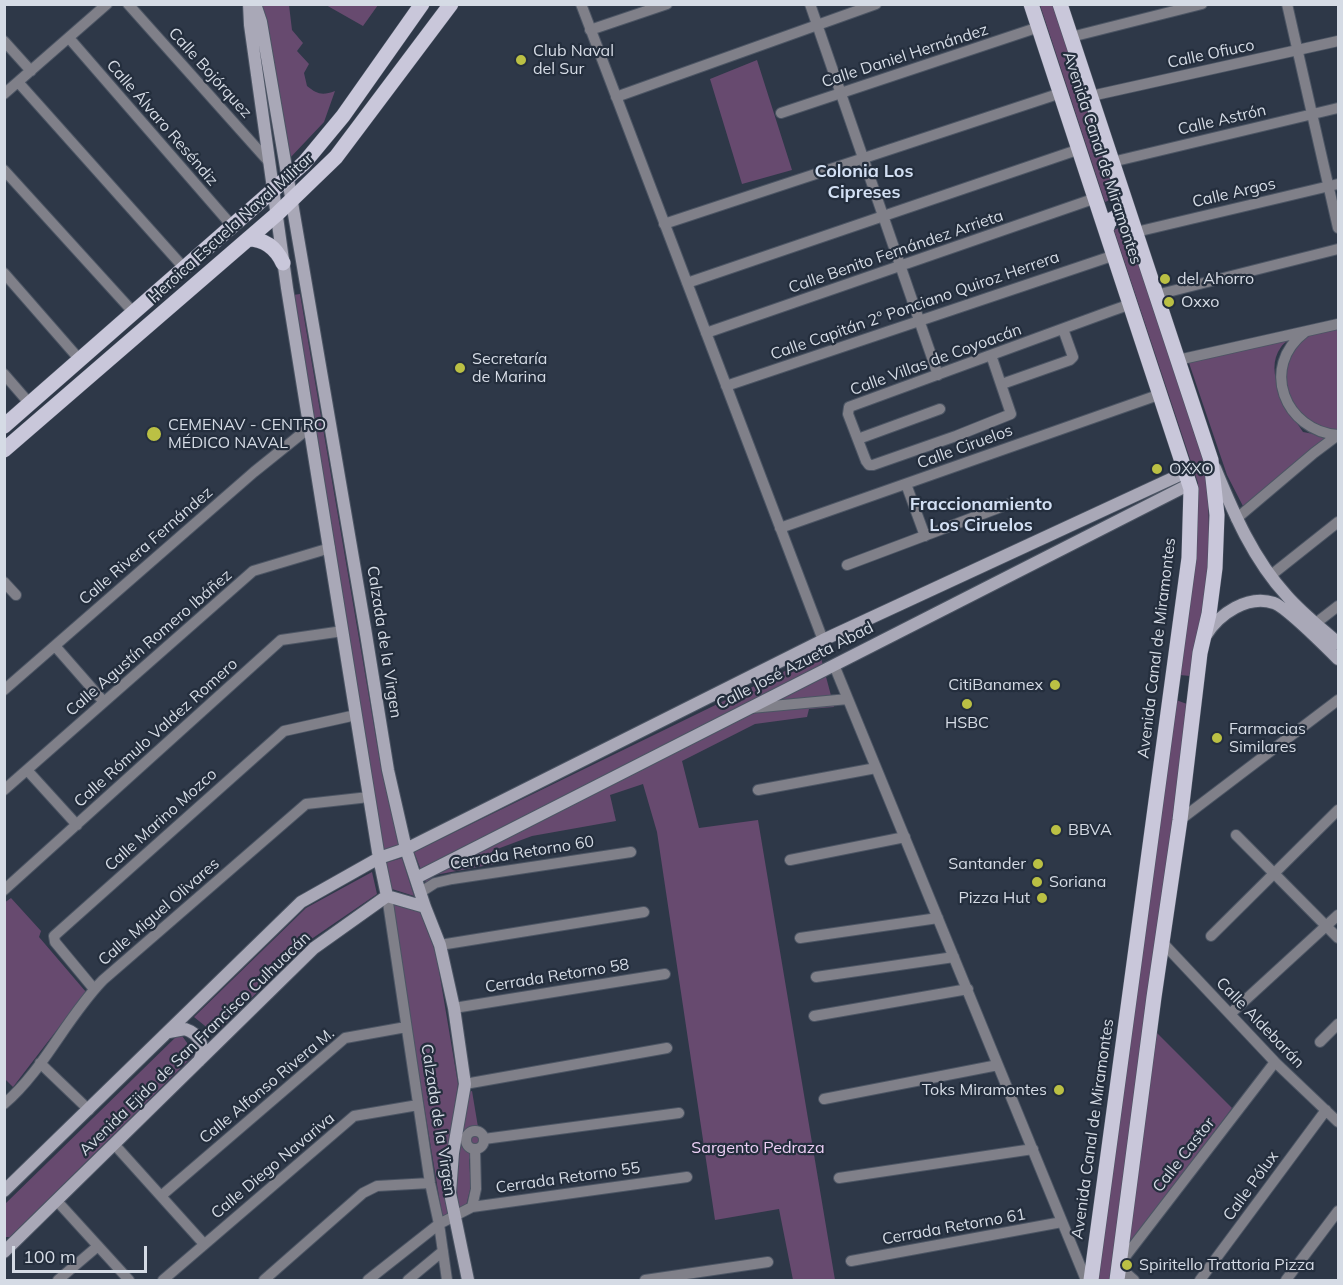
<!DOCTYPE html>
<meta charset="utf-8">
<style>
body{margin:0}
#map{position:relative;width:1343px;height:1285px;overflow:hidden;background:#2e3848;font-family:Mulish,sans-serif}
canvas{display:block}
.frame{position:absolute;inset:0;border:6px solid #d5dbe5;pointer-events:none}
.scale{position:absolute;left:12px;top:1246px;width:135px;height:27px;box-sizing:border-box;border:3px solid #d5dbe5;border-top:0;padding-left:8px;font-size:18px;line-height:21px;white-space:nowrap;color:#d5dbe5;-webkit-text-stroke:4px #242e3d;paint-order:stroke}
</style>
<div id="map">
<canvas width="1343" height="1285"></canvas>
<div class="frame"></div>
<div class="scale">100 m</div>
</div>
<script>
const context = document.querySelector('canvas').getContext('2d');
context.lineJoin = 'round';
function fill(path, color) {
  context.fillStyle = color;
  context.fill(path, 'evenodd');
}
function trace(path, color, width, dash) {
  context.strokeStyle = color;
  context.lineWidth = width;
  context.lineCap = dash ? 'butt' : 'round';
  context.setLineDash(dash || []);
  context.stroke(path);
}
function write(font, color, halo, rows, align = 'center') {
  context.font = font + ' Mulish,sans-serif';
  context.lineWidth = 4.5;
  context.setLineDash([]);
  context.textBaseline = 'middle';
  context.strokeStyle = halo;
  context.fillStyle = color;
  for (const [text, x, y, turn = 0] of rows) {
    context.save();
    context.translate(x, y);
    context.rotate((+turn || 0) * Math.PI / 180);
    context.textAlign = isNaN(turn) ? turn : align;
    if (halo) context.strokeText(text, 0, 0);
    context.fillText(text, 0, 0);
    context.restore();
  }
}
fill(new Path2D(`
 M262 5H289L292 30 303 43 297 51 309 64 304 73 307 86C317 94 322 96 335 91L324 122 289 159Z
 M326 5 378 4V5L363 26Z
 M1040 5H1053L1117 197 1105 202Z
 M757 60 792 170 742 184 710 79Z
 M1126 225 1207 466 1210 564 1190 676 1180 675 1196 561 1198 483 1114 230Z
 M300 294 382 773 400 845 383 851 293 295Z
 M1338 326V431L1307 424 1290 399 1280 363 1309 332Z
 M1296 335C1292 339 1284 342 1281 347 1262 373 1289 410 1303 432L1330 437 1245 510 1227 475 1188 360Z
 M820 654 834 707 809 709 807 717 755 724 682 761 699 828 758 820 835 1280H793L779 1209 715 1220 657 832 643 784 610 795 616 821 532 836 492 851 494 864 435 875 426 883 414 852Z
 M1176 700 1187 704 1114 1280H1097Z
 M402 858 414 896 392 889 385 863Z
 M372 872 377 894 310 940 215 1034 194 1017 306 908Z
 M11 898 41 931 39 937 86 992 13 1087 4 1078V903Z
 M391 904 420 912 436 953 458 1084 444 1179 450 1219 443 1221Z
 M180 1033 195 1054 10 1237H5V1204Z
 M1157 1033 1232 1108 1126 1251Z
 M472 1091 480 1139 469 1160 471 1186 465 1210 458 1212 456 1166 468 1092Z`), '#674a6f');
const street = new Path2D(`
 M128 4 269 162
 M581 4 823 640
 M810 4 938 375
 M1287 4 1338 228
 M590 30 667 4
 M1071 37 1202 4
 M69 38 233 227
 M4 41 31 71
 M18 82 185 269
 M4 94 107 4
 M1091 96 1338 41
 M616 97 876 4
 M781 113 1039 27
 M1112 162 1338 108
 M4 170 134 313
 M664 224 1061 93
 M1136 232 1338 184
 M4 273 80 360
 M687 283 1080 149
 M1156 295 1338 249
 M1305 332C1259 367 1285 431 1338 435
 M706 333 1096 198
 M991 355 1011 414 956 436 873 465H869L866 461 848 414 849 407 1111 311 1131 304
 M1178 360 1338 324
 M4 374 30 404
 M1002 384 1070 360 1073 357 1063 329
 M726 386 1115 255
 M858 439 940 409
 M906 484 925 536
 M1236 519 1314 453 1338 435
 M780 528 1161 394
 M847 565 1009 504
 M1270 576 1338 522
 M4 582 16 595
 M1316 623 1338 606
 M55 646 104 702
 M834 665 1086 1280
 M4 690 254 472 310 427
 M751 708 848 699
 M27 770 77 825
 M4 790 253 571 330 548
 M758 790 876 768
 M1180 820 1338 700
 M1236 835 1338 938
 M790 860 905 837
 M4 890 281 640 343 631
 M421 892 435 883 452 879 631 852
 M387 896 430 1183 439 1224 447 1280
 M1211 936 1338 810
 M800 938 938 918
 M1162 942 1275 1062 1338 1122
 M440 945 644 912
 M816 977 954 957
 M94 989 55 942 54 936 284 731 356 715
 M454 1008 665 974
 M1230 1014 1338 915
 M814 1016 968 989
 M1320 1042 1338 1024
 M40 1063 89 1110
 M465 1084 667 1048
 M824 1099 998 1065
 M4 1104C44 1070 66 1018 103 980L306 804 369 797
 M466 1140a9 9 0 1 1 18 0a9 9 0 1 1-18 0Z
 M484 1139 679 1113
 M114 1144 204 1244
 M839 1178 1033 1149
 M161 1196 345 1038 406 1027
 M57 1201 129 1280
 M472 1207 476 1189 475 1149
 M851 1261 1062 1222
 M58 1280 98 1246
 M163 1280 354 1116 418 1105
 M264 1280 363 1193 377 1186 430 1183
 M368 1280 439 1224 472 1207 687 1177
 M408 1280 443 1251
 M645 1280 768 1262
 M1134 1280 1118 1266 1275 1062
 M1200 1280 1326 1110
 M1286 1280 1338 1211`);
const secondary = new Path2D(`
 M249 4 250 25 287 288 379 858 387 896
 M255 4 261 22 365 628 388 770 406 849 425 907 440 945 454 1008 465 1084 453 1153 450 1193 468 1280
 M1215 468C1234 514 1253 559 1287 596 1302 613 1321 628 1338 643
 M1206 635C1219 614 1248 594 1274 603 1287 608 1326 647 1338 659
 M416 878 1190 484
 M387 896 425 907
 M169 1032 185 1029C200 1034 206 1047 199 1061
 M4 1191 301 902 379 858 406 849 823 640 1186 472
 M4 1252 314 948 387 896`);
const primary = new Path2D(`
 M1031 4 1191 489 1189 558 1091 1280
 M1060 4 1211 460 1217 515 1215 568 1209 614 1200 653 1180 820 1154 997 1117 1280
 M1106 230 1109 221 1118 216 1127 217 1133 225
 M248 239C265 239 276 248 283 263
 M4 426 304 163 343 116 422 4
 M4 450 277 214 336 157 451 4`);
trace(street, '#4c5564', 12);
trace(secondary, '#4c5564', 14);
trace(primary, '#4c5564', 16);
trace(street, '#808089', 10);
trace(secondary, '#a9a8b7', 12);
trace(primary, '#c9c7da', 15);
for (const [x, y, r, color] of [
 [521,60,6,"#bbc044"],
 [1165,279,6,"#bbc044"],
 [1169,302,6,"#bbc044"],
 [460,368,6,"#bbc044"],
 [154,434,8,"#bbc044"],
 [1157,469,6,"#bbc044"],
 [1055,685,6,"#bbc044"],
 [967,704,6,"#bbc044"],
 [1217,738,6,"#bbc044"],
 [1056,830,6,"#bbc044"],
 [1038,864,6,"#bbc044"],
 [1037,882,6,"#bbc044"],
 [1042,898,6,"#bbc044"],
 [1059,1090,6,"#bbc044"],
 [1127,1265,6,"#bbc044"]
]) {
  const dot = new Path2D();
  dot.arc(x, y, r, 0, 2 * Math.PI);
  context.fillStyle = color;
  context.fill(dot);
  trace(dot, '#242e3d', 2);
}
write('16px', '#d5dbe5', '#242e3d', [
 ["Club Naval",533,51],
 ["del Sur",533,69],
 ["del Ahorro",1177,279],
 ["Oxxo",1181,302],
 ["Secretaría",472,359],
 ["de Marina",472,377],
 ["CEMENAV - CENTRO",168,425],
 ["MÉDICO NAVAL",168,443],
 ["OXXO",1169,469],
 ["CitiBanamex",1043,685,"right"],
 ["HSBC",967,723,"center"],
 ["Farmacias",1229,729],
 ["Similares",1229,747],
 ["BBVA",1068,830],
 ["Santander",1026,864,"right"],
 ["Soriana",1049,882],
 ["Pizza Hut",1030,898,"right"],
 ["Toks Miramontes",1047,1090,"right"],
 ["Spiritello Trattoria Pizza",1139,1265]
], 'left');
write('16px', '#d5dbe5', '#242e3d', [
 ["Calle Ofiuco",1211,54,-12],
 ["Calle Daniel Hernández",905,56,-18],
 ["Calle Bojórquez",210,73,48],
 ["Calle Astrón",1222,120,-13],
 ["Calle Álvaro Reséndiz",162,123,49],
 ["Avenida Canal de Miramontes",1102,158,72],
 ["Calle Argos",1234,193,-13],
 ["Heroica Escuela Naval Militar",231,228,-42],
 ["Calle Benito Fernández Arrieta",896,252,-19],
 ["Calle Capitán 2º Ponciano Quiroz Herrera",915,306,-19],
 ["Calle Villas de Coyoacán",936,360,-20],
 ["Calle Ciruelos",965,447,-20],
 ["Calle Rivera Fernández",146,546,-41],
 ["Calzada de la Virgen",384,642,81],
 ["Calle Agustín Romero Ibáñez",149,643,-41],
 ["Avenida Canal de Miramontes",1157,648,-83],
 ["Calle José Azueta Abad",795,666,-27],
 ["Calle Rómulo Valdez Romero",156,733,-42],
 ["Calle Marino Mozco",161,820,-42],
 ["Cerrada Retorno 60",522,853,-9],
 ["Calle Miguel Olivares",159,912,-41],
 ["Cerrada Retorno 58",557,976,-9],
 ["Calle Aldebarán",1260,1023,46],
 ["Avenida Ejido de San Francisco Culhuacán",195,1044,-44],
 ["Calle Alfonso Rivera M.",267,1086,-40],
 ["Calzada de la Virgen",438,1120,81],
 ["Avenida Canal de Miramontes",1093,1129,-82],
 ["Calle Castor",1184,1155,-52],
 ["Calle Diego Navariva",273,1166,-40],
 ["Cerrada Retorno 55",568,1178,-8],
 ["Calle Pólux",1251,1186,-54],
 ["Cerrada Retorno 61",954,1227,-10]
]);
write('16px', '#edd0f5', '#242e3d', [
 ["Sargento Pedraza",758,1148]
]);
write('bold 18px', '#d2dff3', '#242e3d', [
 ["Colonia Los",864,172],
 ["Cipreses",864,193],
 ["Fraccionamiento",981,505],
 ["Los Ciruelos",981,526]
]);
</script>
